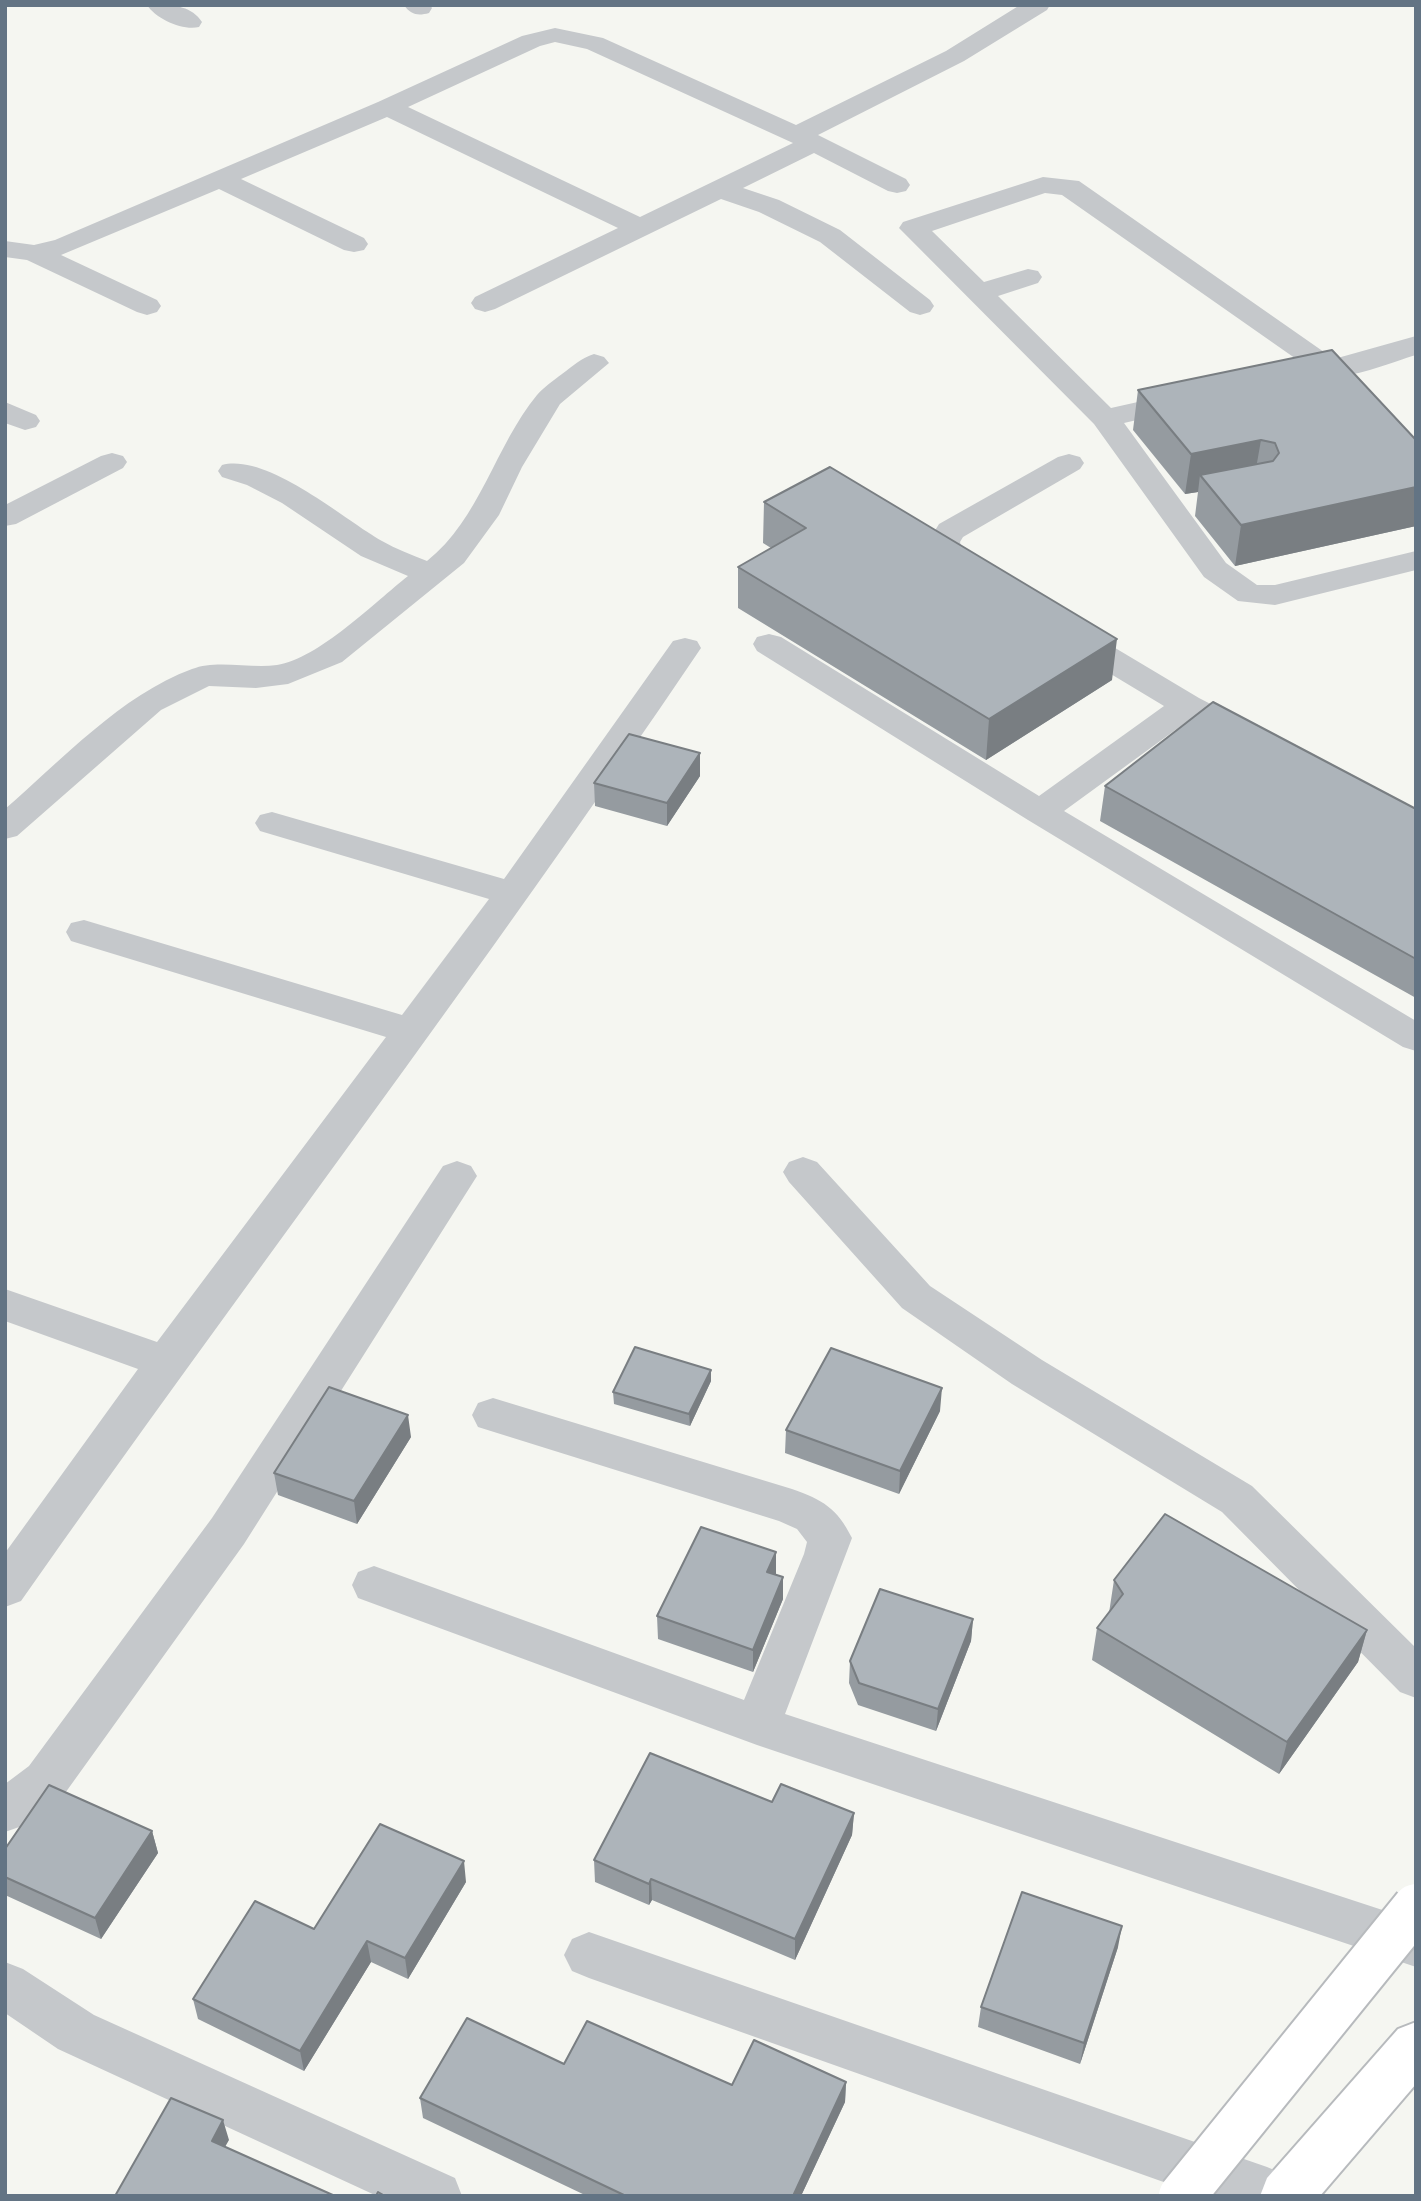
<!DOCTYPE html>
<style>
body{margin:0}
#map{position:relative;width:1421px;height:2201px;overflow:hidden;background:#f5f6f1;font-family:"Fira Sans Condensed",sans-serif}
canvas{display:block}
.frame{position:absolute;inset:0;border:7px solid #637484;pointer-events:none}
</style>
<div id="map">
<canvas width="1421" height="2201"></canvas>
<div class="frame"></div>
</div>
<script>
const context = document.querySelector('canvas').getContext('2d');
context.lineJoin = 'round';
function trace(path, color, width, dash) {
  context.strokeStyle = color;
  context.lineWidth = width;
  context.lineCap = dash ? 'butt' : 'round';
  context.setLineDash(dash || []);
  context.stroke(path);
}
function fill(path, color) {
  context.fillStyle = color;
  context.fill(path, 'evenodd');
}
const highway = new Path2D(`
 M1416 2022V2084L1320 2196H1260L1267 2178 1398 2029Z`);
trace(highway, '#b7babd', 4);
fill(new Path2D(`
 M147 5C167 5 190 3 202 22L199 27C183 31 156 19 147 5Z
 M404 5H430L432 8 429 13C418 16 411 15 404 5Z
 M1020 5H1050L1047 10 964 61 818 135 906 179 910 185 906 191 897 193 888 191 814 153 743 188 779 200 840 230 930 300 934 306 930 312 920 315 910 312 820 242 759 212 721 199 495 309 485 312 475 309 471 303 475 297 618 228 387 117 241 179 364 238 368 244 364 250 354 252 344 250 219 189 61 255 157 300 161 306 157 312 147 315 137 312 27 260 5 257V241L34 245 55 240 378 102 522 36 555 28 603 38 796 125 946 51ZM555 42 587 49 793 143 640 217 408 107 540 46Z
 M1043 177 1079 181 1334 359 1416 336V355C1389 363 1346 382 1319 375L1062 195 1045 193 932 231 984 282 1028 269 1038 271 1042 277 1038 283 998 296 1111 408 1187 391 1197 394 1202 400 1197 406 1124 423 1226 563 1257 585H1275L1416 551V570L1275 605 1238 601 1204 577 1094 424 899 228 903 222Z
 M594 354 604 357 609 363 560 404 522 467 499 515 464 563 342 662 288 684 256 688 209 686 161 710 17 836 5 839V809C62 760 121 695 192 669 217 659 250 669 277 665 318 659 375 602 408 576L361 556 282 503 247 485 222 477 218 471 222 465C268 453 343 519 382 541 396 549 412 555 427 561 480 519 495 446 537 395 544 387 554 380 562 374 573 366 581 358 594 354Z
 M5 402 36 415 40 421 36 427 25 430 5 423Z
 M112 453 123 456 127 462 123 468 16 524 5 526V505L101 456Z
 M1069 454 1080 457 1084 463 1080 469 963 537 960 542 963 553 988 576 983 583C957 589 935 566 928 542L939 524 1058 457Z
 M1068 624 1080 627 1199 698 1259 729 1264 737 1259 745C1234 751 1210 731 1189 720L1064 811 1416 1021V1051L1403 1047 1028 820 757 651 753 644 757 637 769 634 781 637 1039 796 1164 706 1056 641 1052 634 1056 627Z
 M685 638 697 641 701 648C483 971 245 1282 21 1601L5 1607V1553L138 1369 5 1321V1289L157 1342 386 1037 71 941 66 932 71 923 84 920 402 1015 489 899 260 831 255 823 260 815 272 812 504 879 673 641Z
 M803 1157 817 1162 930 1286 1042 1360 1252 1486 1416 1648V1698L1400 1692 1222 1512 1012 1384 902 1308 789 1182 783 1172 789 1162Z
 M457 1161 471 1166 477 1176 244 1544 63 1796 22 1826 5 1832V1784L29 1766 212 1518 443 1166Z
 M493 1398 792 1489C823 1500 837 1508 852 1538L785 1714 1416 1921V1967L757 1745 358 1598 352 1585 358 1572 374 1566 744 1700 804 1554 807 1542 797 1529 779 1521 478 1427 472 1415 478 1403Z
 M589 1932 1267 2167 1286 2175 1293 2193 1292 2196H1203L589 1978 572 1971 564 1955 572 1939Z
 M5 1962 23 1969 94 2015 455 2178 462 2196H377L58 2049 5 2013Z`), '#c5c8cb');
fill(highway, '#fff');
const highwayBridge = new Path2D(`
 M1182 2196 1416 1907`);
trace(highwayBridge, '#b7babd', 50, []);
trace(highwayBridge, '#fff', 46);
fill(new Path2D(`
 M1138 390 1416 440V526L1235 566 1195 516 1198 492 1185 494 1133 430Z
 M764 502 1112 680 986 760 738 608V567L771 548 763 543Z
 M700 776 667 826 595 806 594 783Z
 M1105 786 1416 809V998L1100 821Z
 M711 1381 690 1426 614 1404 613 1392Z
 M940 1411 899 1494 785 1453 786 1430Z
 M411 1437 357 1524 278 1495 274 1473Z
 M776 1552V1574L783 1599 753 1672 658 1639 657 1616Z
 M1114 1580 1367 1630 1358 1662 1279 1774 1092 1660 1097 1628 1109 1613Z
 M973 1619 971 1641 936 1731 858 1705 849 1683 850 1661Z
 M772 1802 854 1813 852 1835 795 1960 652 1900 649 1905 595 1882 594 1860Z
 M152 1831 158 1853 101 1939 5 1895V1849Z
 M466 1882 408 1979 371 1962 304 2071 198 2019 193 1999 314 1929Z
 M1118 1947 1080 2064 978 2027 981 2007Z
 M564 2064 732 2085 846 2082 845 2102 801 2196H587L423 2118 420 2098Z`), '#959ba0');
fill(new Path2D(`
 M1261 440 1254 480 1200 475 1198 492 1185 494 1191 454Z
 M1416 487V526L1235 566 1241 525Z
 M1117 639 1112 680 986 760 989 719Z
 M700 753V776L667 826V803Z
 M711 1370V1381L690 1426 689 1414Z
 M942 1388 940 1411 899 1494 900 1471Z
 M408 1415 411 1437 357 1524 354 1501Z
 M776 1552V1575L767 1572Z
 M783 1577V1599L753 1672V1650Z
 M973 1619 971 1641 936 1731 938 1709Z
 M1367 1630 1358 1662 1279 1774 1287 1742Z
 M854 1813 852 1835 795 1960V1939Z
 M152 1831 158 1853 101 1939 95 1918Z
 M464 1861 466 1882 408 1979 405 1958Z
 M651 1879 652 1900 649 1905V1884Z
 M1122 1926 1118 1947 1080 2064 1084 2043Z
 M367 1941 371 1962 304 2071 300 2051Z
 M846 2082 845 2102 801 2196H793Z
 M223 2120 229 2140 217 2161 212 2141Z`), '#797e82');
const building = new Path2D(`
 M1332 350 1416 440V487L1241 525 1200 475 1273 461 1279 453 1275 443 1261 440 1191 454 1138 390Z
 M830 467 1117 639 989 719 738 567 806 528 764 502Z
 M1213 702 1416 809V959L1105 786Z
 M629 734 700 753 667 803 594 783Z
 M635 1347 711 1370 689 1414 613 1392Z
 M831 1348 942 1388 900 1471 786 1430Z
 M329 1387 408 1415 354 1501 274 1473Z
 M1165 1514 1367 1630 1287 1742 1097 1628 1123 1594 1114 1580Z
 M701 1527 776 1552 767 1572 783 1577 753 1650 657 1616Z
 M880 1589 973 1619 938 1709 859 1683 850 1661Z
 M650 1753 772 1802 781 1784 854 1813 795 1939 651 1879 649 1884 594 1860Z
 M49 1785 152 1831 95 1918 5 1877V1849Z
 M380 1824 464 1861 405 1958 367 1941 300 2051 193 1999 255 1901 314 1929Z
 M1022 1892 1122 1926 1084 2043 981 2007Z
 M467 2018 564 2064 587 2021 732 2085 754 2040 846 2082 793 2196H626L420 2098Z
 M171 2098 223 2120 212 2141 335 2196H115Z
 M378 2192 385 2196H376Z`);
fill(building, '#adb4ba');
trace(building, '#797e82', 2);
</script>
